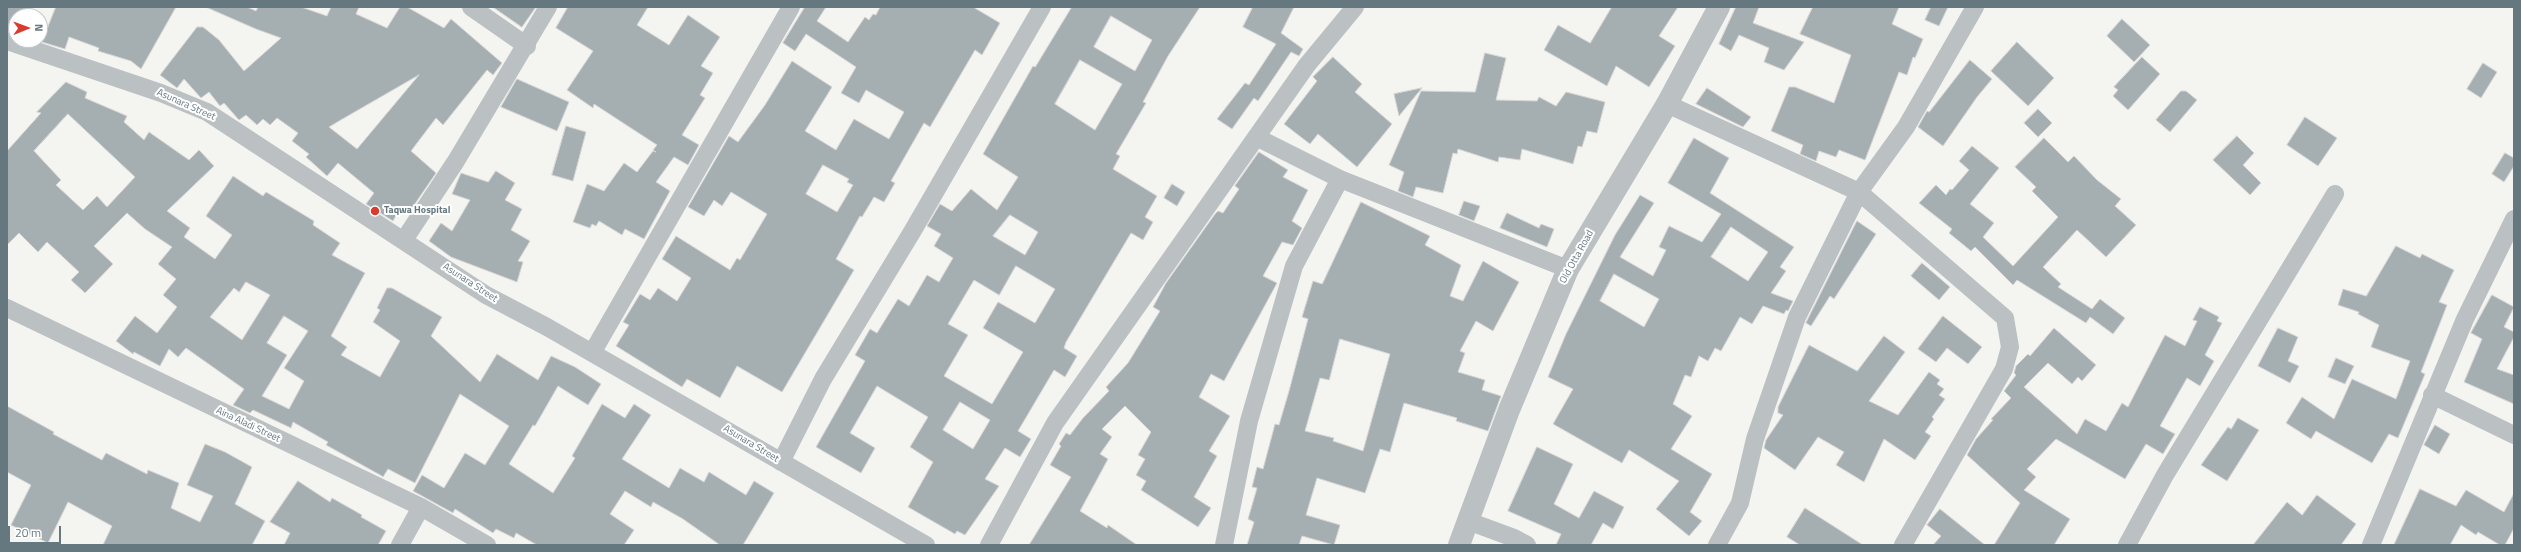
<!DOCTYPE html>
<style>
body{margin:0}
#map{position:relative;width:2521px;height:552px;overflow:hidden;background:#f4f4f1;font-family:"Titillium Web",sans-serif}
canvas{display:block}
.frame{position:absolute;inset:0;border:8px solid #657880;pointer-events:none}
.north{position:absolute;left:8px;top:8px;width:40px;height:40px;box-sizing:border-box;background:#fff;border:1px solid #c1c9cc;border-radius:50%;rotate:89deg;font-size:11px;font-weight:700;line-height:16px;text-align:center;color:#657880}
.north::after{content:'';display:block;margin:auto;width:14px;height:18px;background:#d83c2e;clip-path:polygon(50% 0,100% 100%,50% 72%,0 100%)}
.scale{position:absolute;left:8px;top:526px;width:53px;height:18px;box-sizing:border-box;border:2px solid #657880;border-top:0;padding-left:5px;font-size:12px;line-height:14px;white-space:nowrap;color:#657880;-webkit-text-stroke:3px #fff;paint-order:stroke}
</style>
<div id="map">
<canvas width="2521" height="552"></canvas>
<div class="frame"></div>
<div class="north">N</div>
<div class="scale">20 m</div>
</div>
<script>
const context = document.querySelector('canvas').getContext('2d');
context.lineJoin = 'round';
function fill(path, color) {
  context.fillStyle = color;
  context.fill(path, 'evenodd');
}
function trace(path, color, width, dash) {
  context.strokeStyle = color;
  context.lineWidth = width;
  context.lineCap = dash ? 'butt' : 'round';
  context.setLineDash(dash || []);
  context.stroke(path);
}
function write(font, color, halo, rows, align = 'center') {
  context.font = font + ' "Titillium Web",sans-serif';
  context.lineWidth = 4;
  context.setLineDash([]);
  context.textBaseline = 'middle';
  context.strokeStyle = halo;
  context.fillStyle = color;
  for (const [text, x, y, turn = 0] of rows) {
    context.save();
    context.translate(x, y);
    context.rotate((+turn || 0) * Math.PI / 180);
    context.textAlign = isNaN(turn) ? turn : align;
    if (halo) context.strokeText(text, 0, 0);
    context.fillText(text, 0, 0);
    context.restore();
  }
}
const building = new Path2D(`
 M7 7H27L23 16H16V33L7 31Z
 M56 7H176L141 69 131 61 98 51 99 48 69 37 65 49 42 42Z
 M206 7H247L256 11 258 7H301L327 16 331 7H359L356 14 387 28 400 7H407L444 28 451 19 502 63 493 75 487 70 443 125 436 118 411 151 436 173 410 211 401 206 393 221 366 204 374 193 338 163 327 176 306 157 309 154 292 141 298 133 277 118 270 125 263 119 257 125 246 115 239 120 224 103 220 106 209 92 201 98 184 79 177 88 160 75 197 27H203L219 40 244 71 281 38 256 29ZM419 75 357 149 329 127 339 121Z
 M493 7H536L522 27Z
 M568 7H648L637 25 669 45 688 15 720 37 701 66 713 73 700 95 705 98 682 135 699 145 688 165 674 157 656 182 670 191 644 239 625 229 622 235 599 221 596 226 592 224 590 228 573 222 587 184 604 191 624 163 637 172 653 151 656 152 653 150 657 145 594 104 593 108 567 90 593 51 556 28Z
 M805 7H826L817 21 848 42 865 17 869 20 873 14 876 15 880 7H973L1000 23 982 55 975 50 930 127 924 123 891 181 895 183 884 202 874 197 862 217 860 216 836 259 854 270 782 392 737 366 720 398 687 379 682 387 616 346 629 325 623 322 640 294 650 300 658 288 677 301 691 278 662 259 676 236 730 270 737 258 740 260 767 214 731 192 722 206 714 200 704 216 688 207 729 136 738 142 765 105 792 61 832 87 805 131 836 150 854 119 889 139 904 112 866 90 859 103 841 93 856 67 806 34 795 51 783 43ZM823 165 849 179 847 182 853 185 837 212 806 194Z
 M1072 7H1200L1168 56 1143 102 1146 103 1116 154 1120 156 1113 169 1157 196 1145 217 1153 222 1143 240 1131 233 1066 342 1064 348 1077 356 1065 377 1054 370 1018 431 1031 439 1020 457 1005 448 985 479 999 486 965 535 957 531 955 534 908 507 933 462 910 447 928 417 877 386 850 433 875 448 861 473 816 447 865 361 855 355 870 329 877 333 898 299 909 306 927 275 939 282 953 258 934 246 941 234 927 226 940 204 952 211 971 189 997 210 1018 177 983 154 1033 66 1035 67ZM1111 16 1152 40 1135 71 1094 47ZM1080 60 1122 84 1095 130 1055 104ZM1010 215 1038 232 1025 255 993 236ZM1016 266 1055 289 1035 323 998 302 983 328 1023 352 992 404 944 376 968 335 948 324 974 280 999 295ZM960 402 990 420 973 449 943 430Z
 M1253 7H1294L1281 33 1303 49 1299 56 1291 52 1258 101 1254 98 1232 129 1217 119 1245 83 1249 85 1276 44 1243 27Z
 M1612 7H1678L1659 36 1675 46 1649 87 1616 66 1607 86 1544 50 1558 25 1590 43Z
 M1736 7H1759L1753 23 1804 42 1784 70 1764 62 1769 48 1739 35 1731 51 1719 44Z
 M1813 7H1899L1892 24 1923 39 1915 58 1913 57 1907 75 1899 72 1865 160 1839 150 1836 157 1819 151 1816 161 1800 154 1803 145 1771 131 1789 87H1795L1834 103 1851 55 1800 34Z
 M1931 7H1948L1939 26 1925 20Z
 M2122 19 2150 45 2134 62 2107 36Z
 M2017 42 2054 78 2028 106 1991 71Z
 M1485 53 1506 58 1496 100 1537 101 1539 97 1556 106 1566 92 1605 102 1597 133 1587 131 1582 147 1578 146 1573 164 1522 149 1520 160 1499 157 1498 162 1458 149 1457 154 1453 153 1443 193 1416 187 1413 197 1398 191 1404 172 1389 165 1421 91 1475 92Z
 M1333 57 1362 84 1355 92 1392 124 1357 167 1318 134 1310 144 1284 124 1317 81 1313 77Z
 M2142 57 2160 74 2128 110 2113 96 2118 90 2114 87Z
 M1970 60 1992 79 1977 97 1943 146 1918 127 1927 111 1929 112Z
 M2483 63 2497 72 2481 98 2467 89Z
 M517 79 569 102 557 131 501 107Z
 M66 82 87 92 85 98 127 116 124 122 144 140 149 132 189 160 199 150 214 166 167 211 190 228 184 237 215 259 232 235 206 216 233 176 263 196 266 192 314 221 313 225 340 243 332 255 365 273 331 336 347 347 341 355 380 377 400 341 373 322 380 310 377 308 387 288H392L442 317 431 336 480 382 497 354 538 380 551 356 575 367 601 384 588 405 558 386 535 426 533 425 509 464 553 493 575 458 572 456 602 404 625 418 634 404 651 415 622 459 669 488 680 468 704 482 709 472 746 495 754 481 774 493 743 545H720L683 519 653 502 651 507 625 491 610 514 634 530 624 545H537L516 533 514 538 496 529 493 533 455 509 453 513 413 491 422 475 444 488 465 453 485 465 509 426 460 394 415 483 388 469 383 477 382 476 326 445 328 442 293 422 291 428 253 410 250 413 233 405 244 389 186 348 178 357 169 349 160 366 134 352 133 354 116 341 135 316 157 333 177 307 163 295 176 279 158 264 172 247 145 229 127 213 94 246 113 264 85 293 71 280 79 272 47 242 38 252 19 233 7 245V151L41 113 37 112ZM68 114 135 177 107 207 97 196 83 210 56 185 61 180 34 151ZM246 282 270 295 242 340 210 317 234 288 239 292ZM284 316 308 331 284 368 304 381 289 409 262 396 287 355 267 343Z
 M1422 88 1399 116 1394 94Z
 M1707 88 1751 117 1743 127 1696 104Z
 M2181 91H2186L2197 100 2170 132 2156 120Z
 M2038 109 2052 123 2038 137 2024 123Z
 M2305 117 2337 138 2318 166 2287 145Z
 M566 126 586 132 573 181 552 175Z
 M2237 136 2254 153 2243 165 2261 183 2250 195 2213 160Z
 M1694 138 1729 158 1710 193 1794 247 1780 267 1786 271 1771 293 1793 301 1788 311 1786 310 1784 314 1763 306 1752 324 1740 317 1721 351 1715 348 1708 361 1699 356 1691 377 1685 375 1673 404 1692 416 1671 449 1712 474 1690 512 1702 521 1689 536 1656 509 1679 481 1629 450 1622 463 1553 424 1573 389 1548 377 1566 334 1615 235 1640 195 1654 203 1620 257 1653 276 1666 250 1659 247 1669 226 1702 242 1721 214 1668 183ZM1731 227 1768 252 1748 281 1711 257ZM1614 274 1659 299 1644 327 1600 301Z
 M2044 138 2068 162 2074 156 2097 180 2121 199 2115 206 2136 225 2106 257 2077 230 2043 267 2061 284 2058 287 2092 309 2100 299 2125 318 2113 334 2090 317 2086 323 2017 280 2013 285 1975 247 1971 251 1949 233 1952 229 1919 203 1936 185 1946 195 1950 189 1952 190 1969 170 1959 161 1972 146 1999 168 1970 204 1994 223 1983 237 2013 266 2058 217 2032 191 2036 187 2015 167Z
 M1259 152 1288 170 1283 177 1308 190 1292 221 1302 228 1293 245 1282 242 1263 276 1277 283 1224 381 1211 374 1199 397 1230 416 1209 451 1217 456 1194 497 1211 508 1198 527 1141 490 1146 481 1136 475 1145 459 1138 455 1151 432 1125 406 1102 429 1112 437 1100 454 1108 459 1080 511 1107 528 1108 525 1137 545H1029L1071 477 1050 465 1061 446 1059 444 1066 433 1070 435 1083 418 1109 391 1106 387 1128 363 1160 311 1153 307 1166 283 1215 214 1218 211 1223 213 1239 189 1235 186Z
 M2505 153 2514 158V166L2504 182 2492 174Z
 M496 171 515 183 505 200 522 209 511 230 530 241 518 261 523 262 517 282 451 257 429 241 441 223 452 231 470 200 452 194 461 173 488 182Z
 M1172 184 1185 192 1177 206 1164 198Z
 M1464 201 1480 206 1474 221 1459 215Z
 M1361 202 1430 236 1425 245 1461 265 1450 296 1463 301 1483 261 1519 282 1493 331 1476 321 1460 351 1465 353 1458 372 1485 380 1482 390 1501 396 1488 431 1456 421 1457 418 1404 403 1390 452 1380 449 1365 493 1317 478 1306 515 1340 525 1334 545 1302 536 1299 545H1247L1254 522 1248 519 1257 488 1252 487 1257 467 1263 469 1275 424 1279 425 1289 391 1308 319 1302 317 1313 281 1322 284ZM1340 339 1390 354 1363 451 1333 441 1334 438 1305 431 1320 378 1329 380Z
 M1507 213 1539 228 1541 224 1554 229 1547 247 1500 228Z
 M1857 221 1876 234 1834 299 1830 296 1811 326 1806 323Z
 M2396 246 2420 258 2422 254 2454 270 2439 302 2447 305 2421 372 2425 374 2398 438 2389 434 2372 463 2316 431 2311 439 2286 423 2302 397 2334 419 2352 379 2396 399 2410 361 2371 347 2379 325 2358 314 2359 312 2338 305 2343 289 2366 296Z
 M1922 263 1950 287 1939 300 1911 276Z
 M2492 295 2514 307 2504 327 2514 332V337L2497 369 2514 375V404L2464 382 2482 339 2471 333Z
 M2200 307 2219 317 2217 321 2222 323 2205 355 2214 361 2200 386 2187 378 2160 426 2175 434 2163 454 2146 444 2125 479 2056 439 2027 469 2036 477 2024 490 2070 519 2054 545H1994L2020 503 1967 455 1976 439 1993 420 1991 419 2011 398 2004 391 2016 375 2014 373 2016 366 2028 354 2030 356 2054 328 2096 365 2082 381 2078 377 2072 384 2048 363 2024 387 2077 434 2085 419 2106 431 2122 403 2128 407 2165 335 2185 346 2197 321 2193 320Z
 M1943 316 1982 347 1968 364 1947 348 1936 362 1918 349Z
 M2278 328 2298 337 2288 361 2299 366 2290 383 2258 366Z
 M1884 336 1905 352 1869 401 1898 415 1929 372 1940 380 1937 384 1944 389 1939 395 1945 399 1932 417 1934 419 1925 432 1931 436 1915 460 1884 439 1864 482 1836 465 1844 452 1818 437 1795 470 1764 448 1766 440 1783 415 1778 413V407L1809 345 1857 371Z
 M2336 358 2354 366 2345 384 2328 377Z
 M7 406 54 432 53 434 102 460 106 453 147 474 148 470 179 483 171 508 200 522 213 496 187 485 205 444 225 452 252 467 235 504 265 521 252 545H103L112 526 68 502 48 543 11 525 31 485 7 472Z
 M2238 418 2259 430 2227 481 2201 465 2228 427 2231 429Z
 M2435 425 2450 434 2439 454 2424 445Z
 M1537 447 1573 464 1554 504 1579 518 1594 491 1624 507 1613 529 1603 523 1591 545H1556L1561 534 1508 511Z
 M298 481 330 502 332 498 362 515 361 517 386 531 378 545H284L290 533 270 522Z
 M2420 489 2456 506 2466 490 2504 512 2514 493V528L2505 545H2500L2478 532 2476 535 2461 525 2450 545H2394Z
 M2317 495 2356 524 2341 545H2253L2287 502 2302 515Z
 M1805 508 1863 545H1800L1787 537Z
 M1940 509 1985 545H1933L1941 536 1927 525Z`);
fill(building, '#a5aeb1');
trace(building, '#d6d5d4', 1);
trace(new Path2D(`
 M471 7 527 46
 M7 41 161 93 207 112 486 295 547 327 926 545
 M1667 104 1859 192 2005 318 2010 347 2004 369 1903 545
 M1256 137 1340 179 1568 269
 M404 240 456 161 548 7
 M7 308 421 507 487 545
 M592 353 791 7
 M2432 395 2514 435
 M781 462 823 379 912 232 1042 7
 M1468 521 1514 538 1527 545
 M400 545 421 507
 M989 545 1055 423 1307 65 1355 7
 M1224 545 1249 421 1294 266 1340 179
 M1717 545 1740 503 1755 439 1797 317 1859 192 1906 127 1975 7
 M2127 545 2165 475 2335 194
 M2371 545 2465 319 2514 219`), '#bbc1c3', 18);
trace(new Path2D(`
 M1459 545 1509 410 1568 269 1667 104 1719 7`), '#bbc1c3', 22);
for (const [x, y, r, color] of [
 [375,211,5,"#d83c2e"]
]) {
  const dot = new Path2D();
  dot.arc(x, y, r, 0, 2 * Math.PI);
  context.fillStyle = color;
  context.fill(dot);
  trace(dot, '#fff', 1.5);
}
write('10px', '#657880', '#fff', [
 ["Asunara Street",186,105,24],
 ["Old Otta Road",1577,257,-61],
 ["Asunara Street",470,283,33],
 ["Aina Aladi Street",248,425,25],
 ["Asunara Street",751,444,31]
]);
write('bold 10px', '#657880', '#fff', [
 ["Taqwa Hospital",384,211]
], 'left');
</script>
